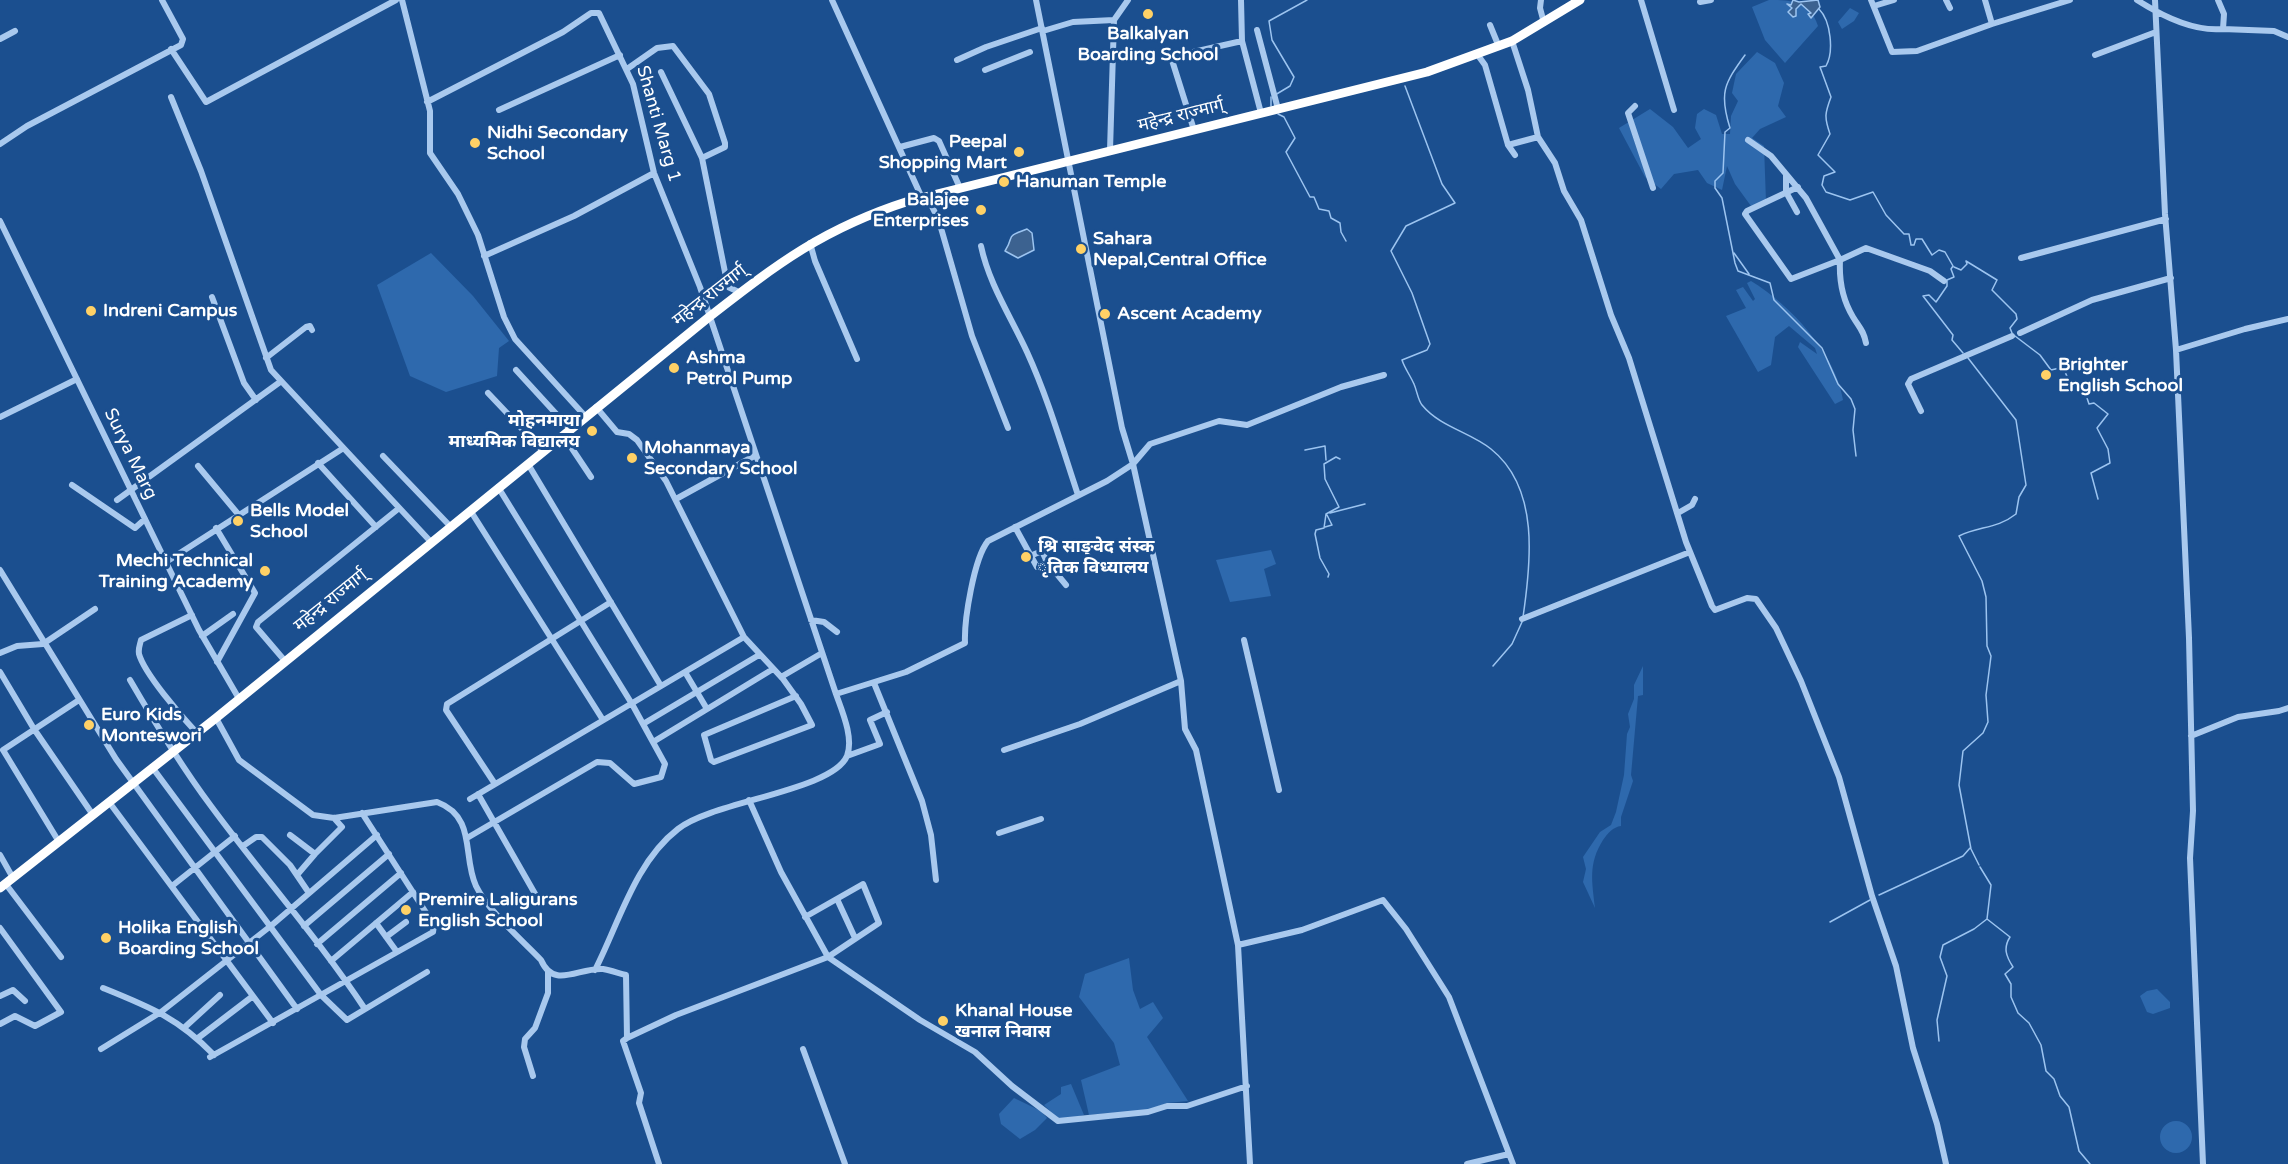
<!DOCTYPE html>
<meta charset="utf-8">
<style>
body{margin:0}
canvas{display:block;background:#1b4f8f}
</style>
<canvas width="2288" height="1164"></canvas>
<script>
const context = document.querySelector('canvas').getContext('2d');
context.lineJoin = 'round';
function fill(path, color) {
  context.fillStyle = color;
  context.fill(path, 'evenodd');
}
function trace(path, color, width, dash) {
  context.strokeStyle = color;
  context.lineWidth = width;
  context.lineCap = dash ? 'butt' : 'round';
  context.setLineDash(dash || []);
  context.stroke(path);
}
function write(font, color, halo, rows, align = 'center') {
  context.font = font + ' "Varela Round","Noto Sans Devanagari",sans-serif';
  context.lineWidth = 6;
  context.setLineDash([]);
  context.textBaseline = 'middle';
  context.strokeStyle = halo;
  context.fillStyle = color;
  for (const [text, x, y, turn = 0] of rows) {
    context.save();
    context.translate(x, y);
    context.rotate((+turn || 0) * Math.PI / 180);
    context.textAlign = isNaN(turn) ? turn : align;
    if (halo) context.strokeText(text, 0, 0);
    context.fillText(text, 0, 0);
    context.restore();
  }
}
fill(new Path2D(`
 M1769 0C1792 0 1810 1 1818 26L1785 63 1765 40 1752 7Z
 M1850 8 1859 13 1854 21 1842 29 1838 22Z
 M1757 52 1775 63 1784 83 1778 106 1786 117 1760 129 1752 138 1764 146 1766 202 1751 206 1735 184 1727 166 1722 190 1707 183 1698 170 1674 174 1661 189 1645 177 1619 128 1650 109 1673 127 1688 148 1701 139 1695 128 1697 114 1704 109 1716 115 1722 134H1730L1731 116 1738 101 1732 93 1736 74Z
 M431 253 473 296 509 341 499 348 497 376 446 392 410 376 377 285Z
 M1751 281C1791 305 1836 355 1843 400L1835 404 1798 347 1800 342 1817 354 1815 348 1789 326 1775 337 1771 365 1758 372 1726 316 1746 308 1736 290 1743 287 1753 301 1755 299 1747 283Z
 M1271 550 1276 564 1264 569 1271 596 1230 602 1216 560Z
 M1643 666V695L1638 696 1631 775 1633 781 1621 817V826C1613 827 1608 833 1603 840 1588 864 1592 881 1595 908L1583 882 1586 869 1583 857 1600 832 1611 825 1616 812 1624 775 1627 734 1630 727 1628 714 1634 699V685Z
 M1129 958 1133 990 1140 1009 1153 1002 1163 1018 1147 1037 1188 1101 1167 1103 1148 1110 1089 1115 1081 1080 1120 1065 1114 1043 1079 997 1085 974Z
 M2157 989 2170 1002V1008L2153 1014 2147 1012 2140 996 2147 991Z
 M1071 1084 1084 1115 1059 1120 1044 1105 1061 1094V1087Z
 M1014 1098 1041 1111 1047 1118 1035 1130 1020 1139 1001 1124 999 1114Z
 M2160 1137a16 16 0 1 1 32 0a16 16 0 1 1-32 0Z`), '#2e69ad');
const water = new Path2D(`
 M1793 0 1799 2 1818 0 1820 7 1811 18 1808 14 1811 13 1801 4 1796 9V16L1793 17 1788 12 1792 8 1787 4 1791 5Z
 M1027 229 1032 233 1034 250 1018 258 1005 251C1016 234 1003 238 1027 229Z`);
fill(water, '#3c6290');
trace(water, '#9cc4f0', 1.5);
trace(new Path2D(`
 M1819 9C1831 21 1834 52 1826 66L1820 67 1831 97C1825 113 1824 117 1830 134L1818 155 1835 172 1824 176 1822 185 1826 192 1850 200 1873 192 1886 215 1904 234H1909L1911 245H1914L1916 239H1922L1932 255 1939 250 1945 252 1953 266 1951 269 1954 277 1947 280V286L1936 302 1929 295 1923 296 1953 335 1952 340 1963 353
 M1745 55C1724 84 1719 93 1730 128L1725 132 1723 173 1715 181V188L1722 198 1735 263 1738 271 1770 283 1774 300 1822 348 1838 384 1851 399 1855 409 1853 430 1856 456
 M1405 86 1442 184 1455 203 1406 226 1391 251 1412 293 1430 344 1427 350 1402 360C1405 369 1410 375 1414 384 1417 391 1418 400 1422 405 1440 427 1470 432 1491 449 1540 488 1531 563 1523 617
 M1275 95 1290 86 1294 77 1272 40 1269 21 1307 0
 M1271 106V97
 M1278 114 1284 117 1295 138 1286 152 1310 197H1314L1319 209 1329 211 1331 218 1340 223 1341 232 1346 241
 M1734 253 1749 274
 M1954 267 1961 270 1967 264 1966 261 1997 280 1992 290 2016 314 2017 319 2010 328 2012 333
 M2015 336 2040 355 2051 370 2064 367C2066 378 2073 389 2085 392L2089 404 2094 403 2108 414 2097 428 2108 449 2110 463 2091 473 2098 499
 M1968 358 2016 420 2026 485 2019 497 2016 514C1997 529 1979 526 1959 536L1982 581 1986 597 1987 646 1991 656 1986 695 1988 722 1983 733 1963 751 1959 785 1971 849 1979 865
 M1305 450 1325 446 1326 460
 M1330 513 1365 504
 M1325 527 1332 525 1327 515
 M1328 577 1329 574 1320 558 1315 534 1316 530 1324 528 1326 514 1339 507 1325 479 1324 464 1336 457 1340 459
 M1493 666 1512 644 1522 622
 M1980 867 1991 885 1987 919 2010 937C2003 948 2006 956 2013 967L2005 974 2011 984V997L2018 1013 2029 1023 2041 1045 2046 1071 2054 1079 2060 1096 2069 1107 2079 1151 2090 1164
 M1879 895 1963 856 1970 848
 M1830 922 1870 900
 M1939 1041 1937 1020 1947 976 1940 957 1943 945 1974 929 1987 919`), '#9cc4f0', 1.5);
trace(new Path2D(`
 M402 0 430 111V153L458 194 478 235 504 317 515 339 585 416
 M832 0 922 198
 M1036 0 1122 428 1133 464 1181 681 1185 729 1196 750 1238 945 1250 1164
 M1241 0 1242 41 1261 113
 M1541 0 1540 8 1544 23
 M1641 0 1674 110
 M1871 0 1892 52 1917 51 1992 24
 M1946 0 1950 8
 M1985 0 1992 24 2070 0
 M2137 0C2162 16 2193 32 2223 29L2224 14 2218 0
 M2155 0 2165 214 2176 350 2189 638 2193 811 2190 858 2203 1164
 M1700 2 1711 0
 M1874 6 1894 0
 M1490 25 1499 47
 M2223 29 2274 31 2288 37
 M1257 30 1278 109
 M1043 31 1073 22 1114 20
 M0 39 15 31
 M1512 41 1528 90 1538 137 1555 163 1564 191 1581 220 1611 315 1629 358 1686 542 1712 606 1715 610 1747 598 1756 599 1776 628 1801 681 1839 777 1872 896 1896 966 1913 1048 1937 1124 1946 1164
 M171 49 206 102 396 0
 M1477 54 1485 65 1508 145 1538 137
 M2095 55 2156 32
 M957 60 986 47 1042 28
 M627 69 657 48 673 46 709 94 725 143V147L702 158
 M985 70 1030 52
 M661 72 702 158 728 287 741 293
 M171 97 201 171 271 370 431 542
 M427 102 563 32 591 13H599L633 84 654 173 700 287 836 694 906 672 965 643C964 620 974 558 988 541L1107 481 1133 464 1150 444 1219 421 1247 425 1341 387 1384 375
 M1635 106 1628 113 1653 188
 M499 110 620 55
 M1194 130 1171 57 1242 41
 M1748 140 1771 156 1786 174V192L1797 212
 M0 144 27 126 181 45 183 39 162 0
 M1508 145 1515 155
 M900 147 934 138 939 141 960 188
 M1110 150 1114 20 1128 0
 M1786 174 1806 198 1840 260 1866 248 1930 271 1944 281
 M1798 187 1747 211 1745 214 1791 279 1840 260C1839 280 1842 299 1853 317 1859 327 1864 331 1866 343
 M927 196 939 221 972 336 1008 428
 M0 221 199 630 238 697
 M810 243 815 261 857 359
 M981 246C989 284 1011 317 1027 352 1048 398 1062 447 1078 495
 M484 256 574 216 654 173
 M2021 258 2166 219
 M212 297 244 383 256 400
 M2020 333 2092 300 2171 278
 M2176 350 2245 329 2288 319
 M266 358 306 327 310 326 312 330
 M516 370 570 429
 M488 393 543 451
 M596 407 617 432 629 434 637 440 666 481 744 637 783 679 801 704 812 725 714 762 711 760 704 735 796 696
 M1921 411 1908 384 1911 379 2012 336
 M0 417 77 379
 M563 435 591 477
 M383 456 450 526
 M318 463 376 527
 M528 464 661 686
 M198 466 238 514
 M72 485 135 528 145 519
 M676 499 756 455
 M117 500 280 382
 M470 510 603 720
 M1678 513 1692 505 1695 499
 M1015 527 1037 567 1047 562
 M216 528 255 593 217 662
 M1030 556 1042 551 1047 562 1066 585
 M166 562 342 449
 M0 570 116 759 297 1009
 M192 615 141 640C140 645 138 648 139 654 144 673 181 716 196 732
 M1522 619 1690 552
 M811 620 824 622 837 632
 M202 636 233 614
 M1244 640 1279 790
 M0 653 17 646 43 644 95 609
 M285 661 256 627 258 622 398 509
 M0 672 34 729 93 815
 M685 672 707 709
 M781 677 822 653
 M130 680C155 723 181 766 211 806 261 874 318 938 365 1009
 M874 683 922 801 931 835 936 880
 M216 718 239 760 313 815 334 818 437 802C477 817 462 856 476 886 488 911 522 940 541 960 554 990 579 967 603 969 610 970 618 973 626 975L627 1038 623 1041 641 1093 639 1103 659 1164
 M643 724 759 655
 M2191 736 2238 717 2279 711 2288 708
 M653 742 773 669
 M1004 750 1080 724 1181 681
 M847 756 880 744 870 720 887 712
 M152 767 321 995 347 1020 427 972
 M495 784 446 710 447 704 611 602
 M478 794 538 899
 M470 799 744 637
 M749 800 781 872 828 957 920 1020 975 1052 1012 1086 1058 1121 1148 1112 1167 1106H1187L1247 1086
 M109 802 273 1023
 M999 833 1041 819
 M290 835 315 854 342 827 334 818
 M467 838 597 762 610 763 634 784 661 777 665 764 632 704 498 487
 M59 842 3 750 79 700
 M243 846 256 837H262L290 865 309 893
 M0 855 13 878
 M297 875 315 854
 M5 883 61 957
 M172 886 235 836
 M837 899 855 938
 M376 923 397 952
 M304 926 389 854
 M0 928 61 1012 35 1026 15 1016 0 1024
 M386 937 406 922
 M317 944 401 873
 M1238 945 1302 930 1383 900 1406 929 1449 997 1513 1164
 M331 961 413 892
 M595 970C619 923 635 862 678 829 713 801 832 791 847 756 854 738 842 711 836 694
 M103 988C150 1007 178 1018 214 1055
 M0 996 13 990 25 1001
 M185 1027 220 995
 M198 1038 253 996
 M627 1038 676 1015 828 957 879 923 863 884 805 917
 M101 1049 161 1012 272 925 377 835
 M803 1049 845 1164
 M210 1057 433 932 434 925 362 813
 M533 1076 524 1047 525 1039 535 1028 548 993V972
 M1467 1164 1509 1154`), '#a9c9ee', 6);
trace(new Path2D(`
 M0 888 216 718 709 317C777 264 824 228 909 201L1427 72 1512 41 1580 0`), '#fff', 9);
for (const [x, y, r, color] of [
 [1148,14,6,"#ffd166"],
 [475,143,6,"#ffd166"],
 [1019,152,6,"#ffd166"],
 [1004,182,6,"#ffd166"],
 [981,210,6,"#ffd166"],
 [1081,249,6,"#ffd166"],
 [91,311,6,"#ffd166"],
 [1105,314,6,"#ffd166"],
 [674,368,6,"#ffd166"],
 [2046,375,6,"#ffd166"],
 [592,431,6,"#ffd166"],
 [632,458,6,"#ffd166"],
 [238,521,6,"#ffd166"],
 [1026,557,6,"#ffd166"],
 [265,571,6,"#ffd166"],
 [89,725,6,"#ffd166"],
 [406,910,6,"#ffd166"],
 [106,938,6,"#ffd166"],
 [943,1021,6,"#ffd166"]
]) {
  const dot = new Path2D();
  dot.arc(x, y, r, 0, 2 * Math.PI);
  context.fillStyle = color;
  context.fill(dot);
  trace(dot, '#1b4f8f', 2);
}
write('bold 18px', '#fff', '#1b4f8f', [
 ["Balkalyan",1148,34,"center"],
 ["Boarding School",1148,55,"center"],
 ["Nidhi Secondary",487,133],
 ["School",487,154],
 ["Peepal",1007,142,"right"],
 ["Shopping Mart",1007,163,"right"],
 ["Hanuman Temple",1016,182],
 ["Balajee",969,200,"right"],
 ["Enterprises",969,221,"right"],
 ["Sahara",1093,239],
 ["Nepal,Central Office",1093,260],
 ["Indreni Campus",103,311],
 ["Ascent Academy",1117,314],
 ["Ashma",686,358],
 ["Petrol Pump",686,379],
 ["Brighter",2058,365],
 ["English School",2058,386],
 ["मोहनमाया",580,421,"right"],
 ["माध्यमिक विद्यालय",580,442,"right"],
 ["Mohanmaya",644,448],
 ["Secondary School",644,469],
 ["Bells Model",250,511],
 ["School",250,532],
 ["श्रि साङ्वेद संस्क",1038,547],
 ["ृतिक विध्यालय",1038,568],
 ["Mechi Technical",253,561,"right"],
 ["Training Academy",253,582,"right"],
 ["Euro Kids",101,715],
 ["Monteswori",101,736],
 ["Premire Laligurans",418,900],
 ["English School",418,921],
 ["Holika English",118,928],
 ["Boarding School",118,949],
 ["Khanal House",955,1011],
 ["खनाल निवास",955,1032]
], 'left');
write('18px', '#fff', '#1b4f8f', [
 ["महेन्द्र राज्मार्ग्",1181,116,-14],
 ["Shanti Marg 1",658,124,74],
 ["महेन्द्र राज्मार्ग्",710,296,-38],
 ["Surya Marg",130,454,64],
 ["महेन्द्र राज्मार्ग्",331,601,-39]
]);
</script>
